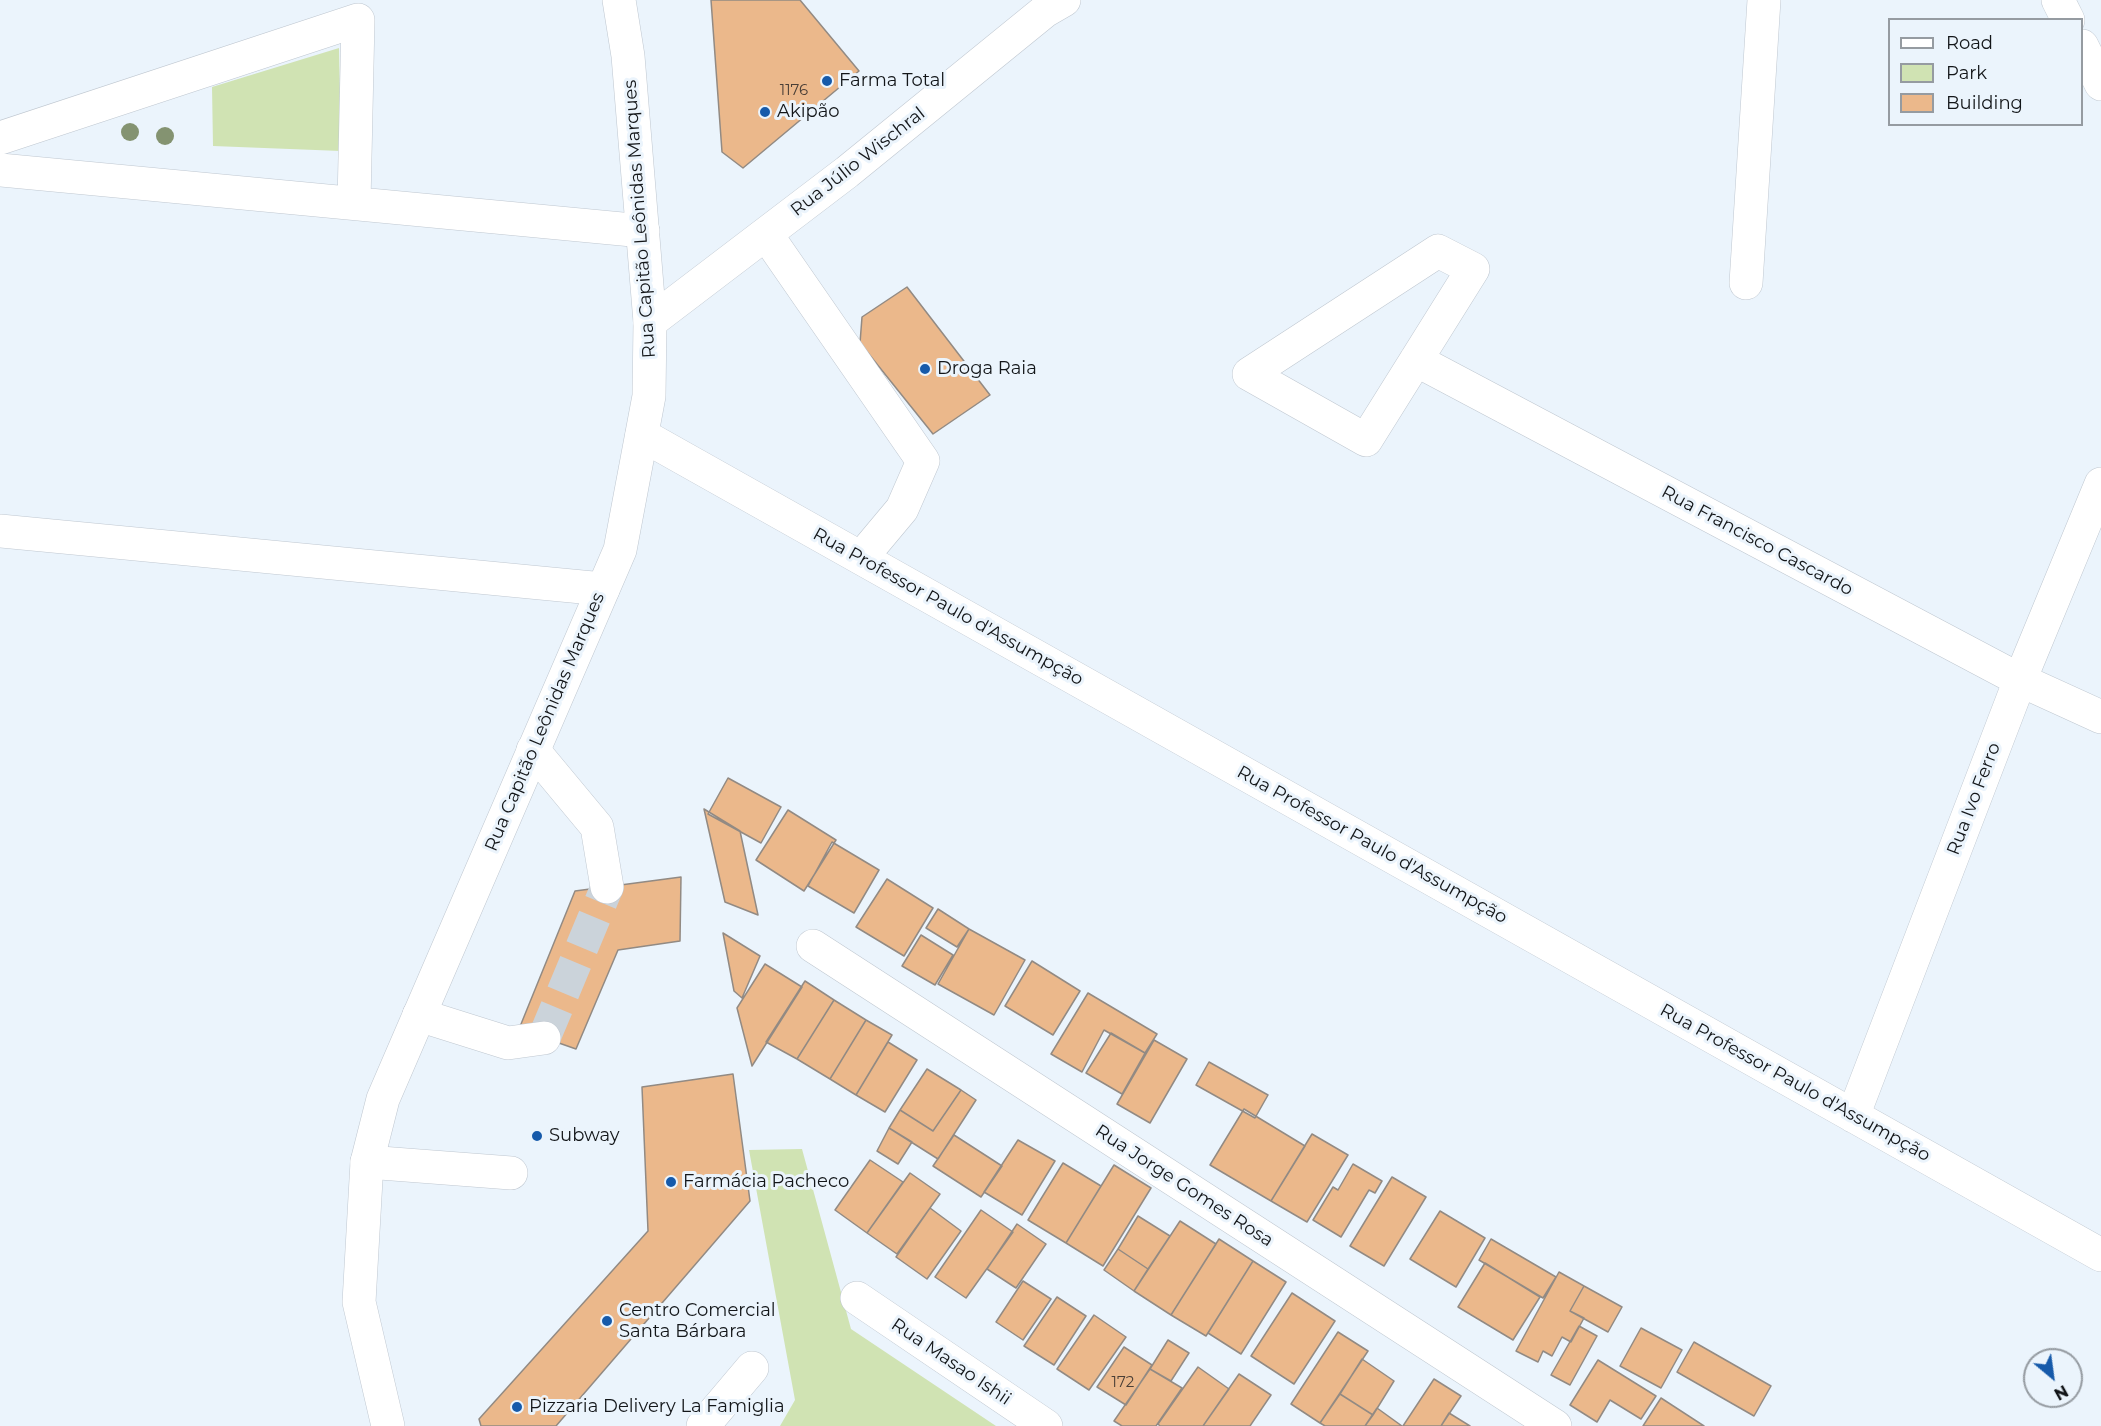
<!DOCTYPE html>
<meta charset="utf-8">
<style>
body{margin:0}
#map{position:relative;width:2101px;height:1426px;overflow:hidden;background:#ebf4fc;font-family:Montserrat,sans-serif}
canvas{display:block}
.legend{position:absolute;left:1888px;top:18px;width:195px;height:108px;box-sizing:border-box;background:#ebf4fc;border:2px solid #959ba1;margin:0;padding:8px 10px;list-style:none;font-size:18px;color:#131619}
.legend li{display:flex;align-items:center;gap:12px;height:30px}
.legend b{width:30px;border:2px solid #959ba1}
.north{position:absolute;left:2023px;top:1348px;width:60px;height:60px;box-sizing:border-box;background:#ebf4fc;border:2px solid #959ba1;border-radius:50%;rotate:151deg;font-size:16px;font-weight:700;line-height:24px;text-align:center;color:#131619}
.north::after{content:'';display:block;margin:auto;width:21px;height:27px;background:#165aaa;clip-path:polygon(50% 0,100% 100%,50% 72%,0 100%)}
</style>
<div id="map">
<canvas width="2101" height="1426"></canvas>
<ul class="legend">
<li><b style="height:8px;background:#fff"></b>Road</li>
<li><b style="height:16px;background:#d0e3b3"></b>Park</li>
<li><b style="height:16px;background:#ebb88b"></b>Building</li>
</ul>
<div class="north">N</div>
</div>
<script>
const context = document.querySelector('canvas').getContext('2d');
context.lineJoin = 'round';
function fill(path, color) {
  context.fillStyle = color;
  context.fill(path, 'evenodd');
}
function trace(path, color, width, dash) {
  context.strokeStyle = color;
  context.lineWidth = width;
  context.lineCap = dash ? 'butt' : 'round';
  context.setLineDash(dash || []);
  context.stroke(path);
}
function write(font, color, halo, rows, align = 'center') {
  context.font = font + ' Montserrat,sans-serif';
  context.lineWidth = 6;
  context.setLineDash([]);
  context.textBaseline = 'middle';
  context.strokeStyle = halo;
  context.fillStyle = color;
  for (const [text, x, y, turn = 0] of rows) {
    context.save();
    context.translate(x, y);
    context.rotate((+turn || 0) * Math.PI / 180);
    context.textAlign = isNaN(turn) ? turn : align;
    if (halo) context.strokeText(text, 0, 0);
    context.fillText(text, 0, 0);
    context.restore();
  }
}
fill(new Path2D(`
 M339 48 341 151 213 146 212 87Z
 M802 1149 851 1329 996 1426H780L795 1400 749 1150Z`), '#d0e3b3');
const building = new Path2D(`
 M711 0H800L859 71 743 168 722 152Z
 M907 287 990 395 933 434 860 343 862 317Z
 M728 778 781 807 761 843 708 814Z
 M704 809 740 831 758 915 725 902Z
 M788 810 836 840 804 891 756 860Z
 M832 842 879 870 854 913 808 886Z
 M681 877 680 941 618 950 576 1049 519 1029 575 891Z
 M887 879 933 908 904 956 856 927Z
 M938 909 969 929 957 947 926 928Z
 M969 929 1025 960 994 1015 938 984Z
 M723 933 760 956 742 998 734 991Z
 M921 935 953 955 935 985 902 966Z
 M1032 961 1080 991 1053 1035 1005 1006Z
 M765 964 802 987 752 1066 737 1008Z
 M805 981 834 1000 797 1059 766 1042Z
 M1088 993 1157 1034 1145 1053 1104 1030 1082 1072 1051 1054Z
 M834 1000 866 1020 830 1079 797 1059Z
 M866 1020 892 1035 856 1095 830 1079Z
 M1111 1033 1145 1053 1122 1094 1086 1073Z
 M1154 1040 1187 1059 1150 1123 1117 1104Z
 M888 1042 917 1060 885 1112 856 1095Z
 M1209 1062 1268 1095 1255 1118 1196 1085Z
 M927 1069 961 1090 933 1131 900 1110Z
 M733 1074 750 1201 556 1426H481L479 1419 648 1231 642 1087Z
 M961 1090 976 1100 938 1159 889 1128 900 1110 933 1131Z
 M1244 1109 1305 1146 1271 1201 1210 1165Z
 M889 1128 912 1142 898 1164 877 1151Z
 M1312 1134 1348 1155 1307 1222 1271 1201Z
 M954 1135 1002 1166 981 1197 933 1166Z
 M1018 1140 1055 1161 1022 1215 984 1192Z
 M870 1160 903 1182 867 1233 835 1210Z
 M1063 1163 1101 1186 1066 1243 1028 1220Z
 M1353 1164 1382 1181 1375 1193 1369 1190 1341 1237 1313 1220 1333 1187 1338 1190Z
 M1114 1165 1151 1188 1103 1266 1066 1243Z
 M910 1173 940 1194 897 1254 867 1233Z
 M1392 1177 1426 1197 1384 1266 1350 1246Z
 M930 1208 961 1231 927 1279 896 1257Z
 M981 1210 1013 1232 966 1298 935 1277Z
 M1440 1211 1485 1238 1456 1287 1410 1259Z
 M1138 1216 1170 1236 1148 1269 1118 1249Z
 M1180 1221 1216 1244 1171 1315 1134 1291Z
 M1017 1224 1046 1244 1016 1288 987 1269Z
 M1219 1239 1253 1261 1206 1336 1171 1315Z
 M1491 1239 1556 1277 1543 1298 1479 1260Z
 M1118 1249 1148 1269 1134 1291 1104 1270Z
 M1253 1261 1286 1282 1241 1354 1208 1333Z
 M1485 1263 1540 1297 1513 1340 1458 1307Z
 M1559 1272 1584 1286 1570 1311 1584 1318 1571 1342 1562 1337 1552 1356 1543 1351 1538 1362 1516 1351Z
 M1023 1281 1051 1299 1023 1340 996 1322Z
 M1584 1286 1622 1307 1608 1332 1570 1311Z
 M1292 1293 1335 1321 1294 1384 1251 1356Z
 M1057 1297 1086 1316 1054 1365 1024 1346Z
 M1094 1315 1126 1337 1089 1390 1057 1369Z
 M1579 1326 1597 1336 1570 1385 1551 1375Z
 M1641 1328 1682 1350 1661 1388 1620 1366Z
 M1338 1332 1368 1351 1320 1423 1291 1404Z
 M1168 1340 1189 1353 1171 1381 1150 1369Z
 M1694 1342 1771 1386 1754 1416 1677 1372Z
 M1124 1347 1152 1365 1126 1405 1097 1387Z
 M1362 1359 1394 1381 1373 1415 1340 1394Z
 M1598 1360 1656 1396 1641 1419 1610 1400 1597 1422 1570 1405Z
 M1198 1367 1229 1389 1203 1426H1160L1158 1424Z
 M1150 1369 1182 1388 1156 1426H1122L1114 1421Z
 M1239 1374 1271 1395 1250 1426H1203Z
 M1434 1379 1461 1396 1441 1426H1403Z
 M1340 1394 1373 1415 1365 1426H1325L1320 1423Z
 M1661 1398 1704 1426H1643Z
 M1377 1408 1402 1426H1365Z
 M1449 1413 1470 1426H1441Z`);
fill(building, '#ebb88b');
trace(building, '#928a83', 1.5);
trace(new Path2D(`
 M544 1038 607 887`), '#cbd3da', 33, [33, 16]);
const minor = new Path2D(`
 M2058 0 2068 20
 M2082 46 2101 84
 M0 138 358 20 354 203
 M0 170 643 231
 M766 234 923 461 902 509 861 558
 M1438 251 1473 269 1366 440 1249 374Z
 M1746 283 1764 0
 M650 322 847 172 1045 11 1064 0
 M1416 360 2020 680 2101 717
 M642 435 2101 1255
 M0 531 603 589
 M533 750 597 827 607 887
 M813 946 1555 1426
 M419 1015 508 1043 544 1038
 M1853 1116 2020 680 2101 484
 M367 1162 511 1173
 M857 1298 1046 1426
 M703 1426 752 1368`);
const major = new Path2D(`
 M388 1426 359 1302 367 1162 383 1099 620 550 649 396 650 322 628 56 619 0`);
trace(minor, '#bfc7d0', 34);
trace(major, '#bfc7d0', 34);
trace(minor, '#fff', 33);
trace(major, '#fff', 33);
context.fillStyle = '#849371';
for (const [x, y] of [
 [130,132],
 [165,136]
]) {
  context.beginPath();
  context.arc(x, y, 9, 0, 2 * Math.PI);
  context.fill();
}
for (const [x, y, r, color] of [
 [827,81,6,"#165aaa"],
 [765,112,6,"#165aaa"],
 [925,369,6,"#165aaa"],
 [537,1136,6,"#165aaa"],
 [671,1182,6,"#165aaa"],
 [607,1321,6,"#165aaa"],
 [517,1407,6,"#165aaa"]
]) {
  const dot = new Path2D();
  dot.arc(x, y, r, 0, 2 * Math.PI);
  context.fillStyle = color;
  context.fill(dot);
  trace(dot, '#ebf4fc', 2);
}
write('15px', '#493e36', null, [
 ["1176",794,91],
 ["172",1123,1383]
]);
write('18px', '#131619', '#ebf4fc', [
 ["Farma Total",839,81],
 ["Akipão",777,112],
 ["Droga Raia",937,369],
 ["Subway",549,1136],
 ["Farmácia Pacheco",683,1182],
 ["Centro Comercial",619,1311],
 ["Santa Bárbara",619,1332],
 ["Pizzaria Delivery La Famiglia",529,1407]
], 'left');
write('18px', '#131619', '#ebf4fc', [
 ["Rua Júlio Wischral",858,162,-38],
 ["Rua Capitão Leônidas Marques",640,219,-94],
 ["Rua Francisco Cascardo",1757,541,28],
 ["Rua Professor Paulo d'Assumpção",948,607,29],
 ["Rua Capitão Leônidas Marques",545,722,-67],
 ["Rua Ivo Ferro",1974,799,-69],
 ["Rua Professor Paulo d'Assumpção",1372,845,29],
 ["Rua Professor Paulo d'Assumpção",1795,1083,29],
 ["Rua Jorge Gomes Rosa",1184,1186,33],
 ["Rua Masao Ishii",951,1362,34]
]);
</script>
